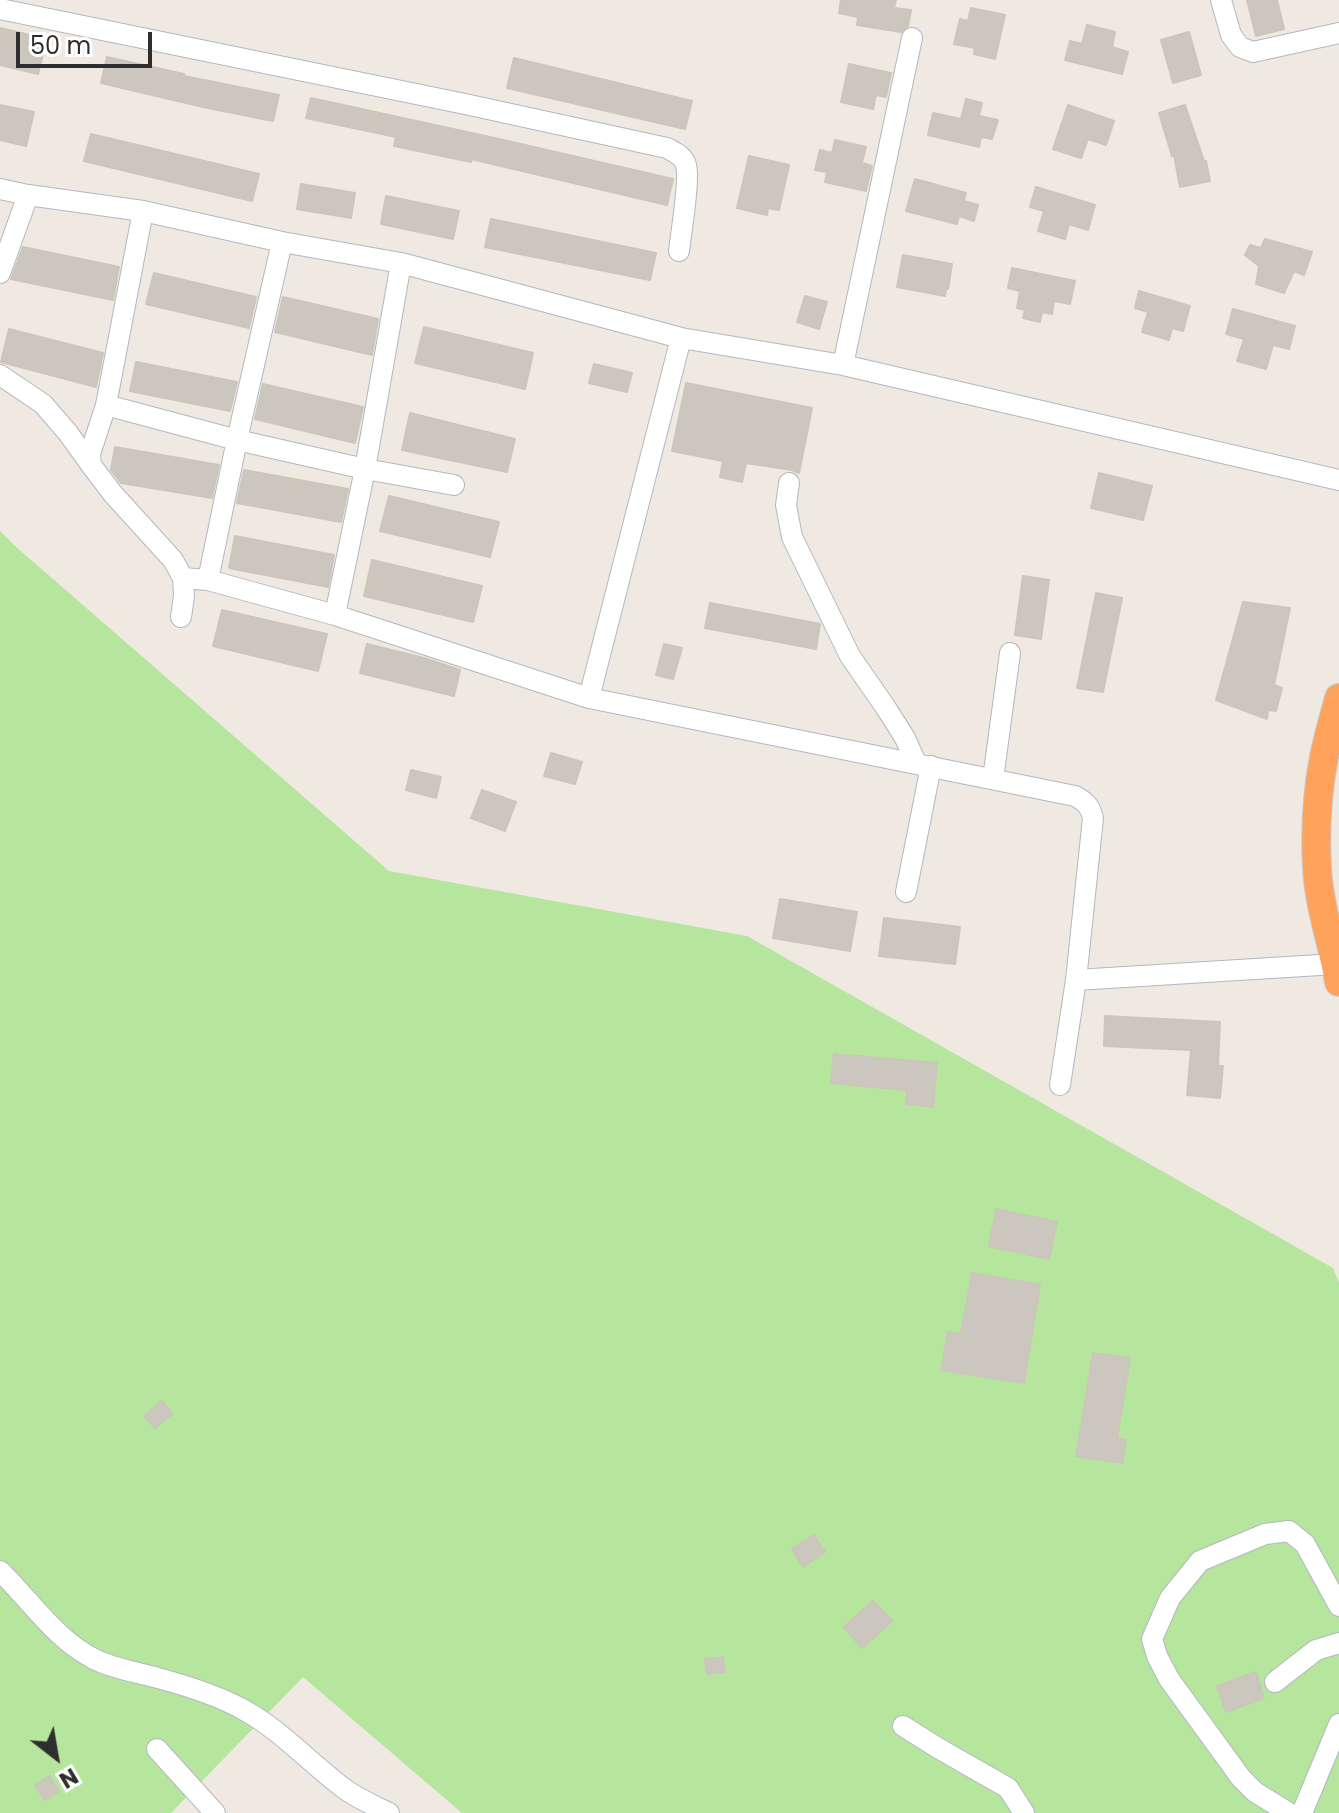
<!DOCTYPE html>
<style>
body{margin:0}
#map{position:relative;width:1339px;height:1813px;overflow:hidden;background:#efe9e1;font-family:Poppins,sans-serif}
canvas{display:block}
.north{position:absolute;left:16px;top:1717px;width:80px;height:80px;-webkit-text-stroke:6px #fff;paint-order:stroke;rotate:149deg;font-size:22px;font-weight:700;line-height:32px;text-align:center;color:#2e2e2e}
.north::after{content:'';display:block;margin:auto;width:28px;height:36px;background:#2e2e2e;clip-path:polygon(50% 0,100% 100%,50% 72%,0 100%)}
.scale{position:absolute;left:16px;top:32px;width:136px;height:36px;box-sizing:border-box;border:4px solid #2e2e2e;border-top:0;padding-left:10px;font-size:24px;line-height:28px;white-space:nowrap;color:#2e2e2e;-webkit-text-stroke:6px #fff;paint-order:stroke}
</style>
<div id="map">
<canvas width="1339" height="1813"></canvas>
<div class="north">N</div>
<div class="scale">50 m</div>
</div>
<script>
const context = document.querySelector('canvas').getContext('2d');
context.lineJoin = 'round';
function fill(path, color) {
  context.fillStyle = color;
  context.fill(path, 'evenodd');
}
function trace(path, color, width, dash) {
  context.strokeStyle = color;
  context.lineWidth = width;
  context.lineCap = dash ? 'butt' : 'round';
  context.setLineDash(dash || []);
  context.stroke(path);
}
fill(new Path2D(`
 M0 531 15 546 389 871 747 936 1333 1268 1339 1283V1813H462L303 1677 171 1813H0Z`), '#b6e59e');
const building = new Path2D(`
 M841 0H896L894 8 911 10 908 26 901 32 857 25 858 17 839 13Z
 M1247 0H1277L1284 29 1256 36Z
 M971 8 1005 15 995 59 974 54 975 48 954 44 960 19 968 21Z
 M1087 25 1115 32 1112 47 1128 52 1122 74 1065 60 1070 41 1082 44Z
 M0 28 47 39 38 74 0 65Z
 M1189 32 1201 75 1173 83 1161 40Z
 M107 57 184 74V76L279 95 273 121 203 107 101 83Z
 M514 58 692 101 685 129 507 88Z
 M849 64 891 73 886 97 876 95 873 109 841 102Z
 M311 98 499 139 673 179 667 205 471 159V162L394 146 396 137 306 118Z
 M966 99 982 103 979 116 998 120 992 139 981 137 979 147 928 135 933 113 961 119Z
 M0 105 34 112 26 146 0 140Z
 M1068 105 1114 121 1106 145 1088 139 1081 158 1053 149Z
 M1185 105 1204 161H1206L1210 181 1180 187 1174 155 1172 156 1159 113Z
 M91 134 259 174 252 201 84 161Z
 M835 140 866 147 862 163 872 166 866 191 825 182 827 172 815 170 820 150 832 153Z
 M749 156 789 165 779 210 768 208 767 215 737 208Z
 M915 179 966 193 964 201 978 205 974 221 959 216 957 224 906 211Z
 M301 184 355 193 351 218 297 209Z
 M1036 187 1095 205 1088 230 1069 224 1065 239 1038 231 1044 211 1030 207Z
 M386 196 459 211 453 239 381 224Z
 M491 219 656 253 650 280 485 247Z
 M1265 239 1312 252 1304 275 1294 271 1284 293 1256 284 1259 266 1245 255 1250 245 1261 248Z
 M23 247 119 267 113 300 11 279Z
 M903 255 952 264 948 289H946L945 296 897 287Z
 M1012 268 1075 281 1070 304 1054 301 1052 314 1042 312 1040 322 1023 318 1025 310 1017 308 1020 291 1008 288Z
 M154 273 256 297 249 328 146 304Z
 M1139 291 1190 306 1183 331 1172 328 1169 340 1142 332 1148 312 1135 308Z
 M805 296 827 302 819 329 797 322Z
 M283 297 378 319 372 355 275 332Z
 M1233 309 1295 326 1289 349 1273 345 1266 369 1237 361 1244 339 1226 334Z
 M424 327 533 353 525 389 415 363Z
 M9 329 103 353 96 387 1 362Z
 M136 362 237 382 230 411 130 391Z
 M594 364 632 373 627 392 589 383Z
 M686 383 812 408 799 473 792 470 746 463 742 482 720 477 723 461 672 451Z
 M263 384 363 407 355 443 255 419Z
 M410 413 515 439 507 472 402 450Z
 M115 447 219 465 212 498 121 483 111 470Z
 M244 470 348 489 341 522 237 503Z
 M1099 473 1152 486 1143 520 1091 508Z
 M389 496 499 522 490 557 380 531Z
 M235 536 334 555 328 587 229 568Z
 M372 560 482 586 473 622 364 596Z
 M1023 576 1049 580 1041 639 1015 635Z
 M1096 593 1122 598 1103 692 1077 688Z
 M1243 602 1290 608 1274 685 1282 688 1276 711 1268 710 1267 719 1216 700Z
 M710 603 820 624 816 649 705 628Z
 M222 610 327 634 318 671 213 646Z
 M367 644 424 658 460 670 454 696 360 673Z
 M664 644 682 648 673 679 656 675Z
 M551 753 582 762 575 784 544 776Z
 M411 770 441 777 436 798 406 790Z
 M482 790 516 802 505 831 471 818Z
 M780 899 857 912 850 951 773 938Z
 M884 918 960 927 955 964 879 956Z
 M1105 1016 1220 1022 1218 1066H1223L1220 1098 1187 1095 1191 1050 1104 1046Z
 M834 1054 937 1063 933 1107 906 1104 907 1090 831 1083Z
 M996 1209 1057 1222 1049 1259 989 1246Z
 M972 1273 1040 1285 1024 1383 941 1370 948 1332 961 1334Z
 M1093 1353 1130 1358 1117 1438 1126 1440 1122 1463 1076 1456Z
 M162 1401 172 1414 155 1428 144 1416Z
 M814 1535 825 1552 803 1567 792 1549Z
 M873 1601 892 1621 862 1648 844 1627Z
 M723 1657 725 1672 707 1674 705 1659Z
 M1256 1672 1264 1698 1226 1712 1217 1686Z
 M49 1776 59 1791 45 1800 35 1786Z`);
fill(building, '#cbc7bf');
trace(building, '#cbc5ba', 2);
const minor = new Path2D(`
 M1221 0 1231 35 1240 47 1253 52 1339 33
 M0 9 465 104 667 148C674 152 684 156 686 165 690 179 681 234 679 251
 M0 189 28 195 143 211 282 242 401 263 681 338 843 365 1339 480
 M143 211 106 405 90 454 91 465 113 494 173 560 183 578 184 596 181 617
 M0 273 28 195
 M843 365 912 38
 M0 375 43 404 68 433 91 465
 M106 405 237 440 365 469 454 485
 M789 483 786 505 792 537 850 656 886 708 905 738 916 763
 M183 578 208 580 335 615 589 698 1075 796C1086 802 1090 806 1093 818L1076 980 1336 964
 M208 580 237 440 282 242
 M335 615 365 469 401 263
 M589 698 681 338
 M993 779 1010 653
 M906 892 931 766
 M1060 1085 1076 980
 M0 1571C31 1601 55 1639 94 1659 114 1669 137 1672 158 1678 184 1685 221 1697 244 1710 282 1731 311 1764 346 1790 359 1799 375 1806 389 1813
 M1275 1682 1316 1650 1339 1643
 M903 1726 938 1748 1008 1788 1024 1813
 M157 1749 215 1813
 M1289 1813 1255 1792 1241 1778 1169 1679 1157 1656 1152 1639 1170 1598 1200 1561 1265 1534 1289 1531 1305 1544 1339 1606
 M1302 1813 1339 1724`);
const highway = new Path2D(`
 M1339 698C1334 717 1328 737 1324 757 1317 793 1315 831 1317 868 1319 907 1333 944 1339 982`);
trace(minor, '#b4b7c1', 22);
trace(highway, '#c9c9c9', 30);
trace(minor, '#fff', 20);
trace(highway, '#ffa35c', 28);
</script>
